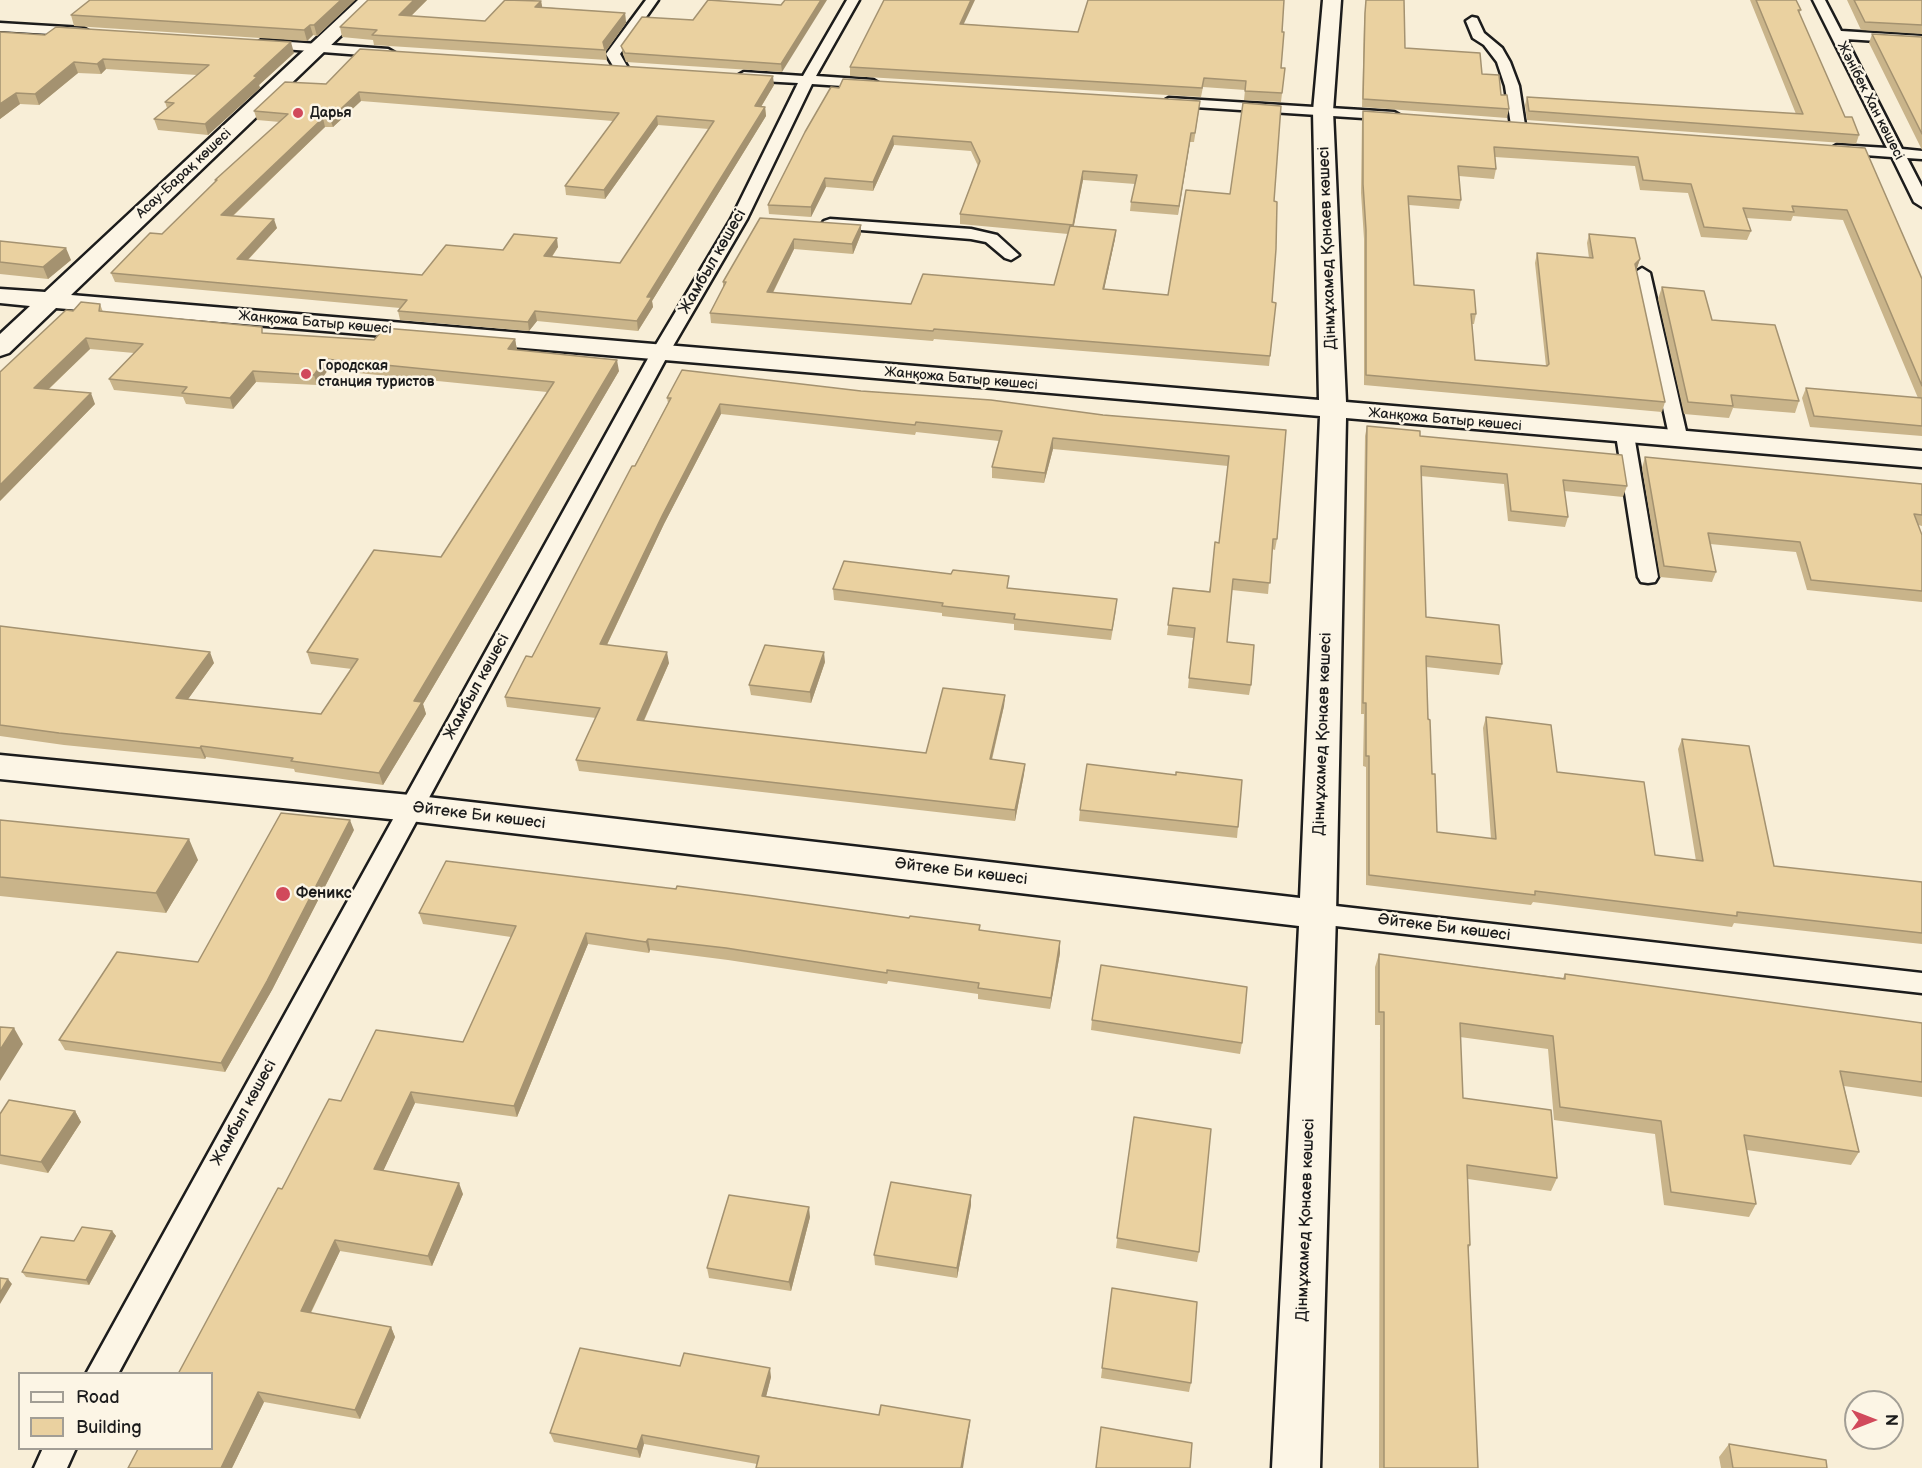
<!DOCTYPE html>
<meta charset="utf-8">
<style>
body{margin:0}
#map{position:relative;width:1922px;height:1468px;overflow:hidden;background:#f8eed7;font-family:"Balsamiq Sans",sans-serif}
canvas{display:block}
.legend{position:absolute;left:18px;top:1372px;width:195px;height:78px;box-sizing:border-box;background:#fcf5e5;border:2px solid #a29e95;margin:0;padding:8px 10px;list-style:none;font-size:18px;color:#1c1c1c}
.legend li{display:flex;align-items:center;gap:12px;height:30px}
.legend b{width:30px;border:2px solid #a29e95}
.north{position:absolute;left:1844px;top:1390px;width:60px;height:60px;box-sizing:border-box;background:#fcf5e5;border:2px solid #a29e95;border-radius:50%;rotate:90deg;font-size:16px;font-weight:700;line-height:24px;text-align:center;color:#1c1c1c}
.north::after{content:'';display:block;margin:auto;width:21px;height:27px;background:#d1495b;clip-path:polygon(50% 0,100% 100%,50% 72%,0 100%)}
</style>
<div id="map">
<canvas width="1922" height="1468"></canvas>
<ul class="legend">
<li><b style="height:8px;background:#fcf5e5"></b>Road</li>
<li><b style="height:16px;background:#ead1a0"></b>Building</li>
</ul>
<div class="north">N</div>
</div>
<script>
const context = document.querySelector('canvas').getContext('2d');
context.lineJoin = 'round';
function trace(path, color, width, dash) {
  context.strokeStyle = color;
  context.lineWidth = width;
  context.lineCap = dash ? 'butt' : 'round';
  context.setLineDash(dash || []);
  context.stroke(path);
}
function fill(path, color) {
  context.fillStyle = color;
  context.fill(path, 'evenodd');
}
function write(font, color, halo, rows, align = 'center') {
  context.font = font + ' "Balsamiq Sans",sans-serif';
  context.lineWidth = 5;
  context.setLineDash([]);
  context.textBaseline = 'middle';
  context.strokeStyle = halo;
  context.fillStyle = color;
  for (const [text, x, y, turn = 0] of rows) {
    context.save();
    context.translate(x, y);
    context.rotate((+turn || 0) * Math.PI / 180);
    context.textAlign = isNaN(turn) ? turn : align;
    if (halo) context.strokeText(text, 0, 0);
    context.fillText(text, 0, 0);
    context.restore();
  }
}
const street = new Path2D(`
 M646 0H658L620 54 628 68 626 71H616L606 54Z
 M847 0H859L816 76 873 80 880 84 873 88 812 84 747 219 669 353 118 1374H86L651 353 731 219 798 83 744 80 737 76 744 72 803 76Z
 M1813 0H1825L1841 31 1922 36V44L1846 39 1902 149 1922 151V159L1907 158 1922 187V207L1914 202 1892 157 1837 153 1830 149 1837 145 1887 148Z
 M1472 17 1477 18 1484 33 1502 48 1510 62 1519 86 1525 125 1523 128 1518 129 1511 125 1505 86 1497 62 1484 45 1473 38 1466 21Z
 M0 23 83 28 90 32 83 36 0 31Z
 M262 40 388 49 395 53 388 57 257 47 255 44Z
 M1169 98 1394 112 1401 116 1394 120 1164 105 1162 102Z
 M830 219 971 229 997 235 1019 255 1011 260 1005 258 986 242 971 239 824 227 822 224 824 221Z
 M1642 268 1650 273 1688 440 1686 444H1672L1670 440 1634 273Z
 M1625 429 1632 431 1634 435 1658 577 1655 582 1648 583 1641 582 1638 577 1616 435 1618 431Z
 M1318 904 1922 973V993L1318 924 1309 921 1306 914 1309 907Z
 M43 1448H76L67 1468H34Z`);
const secondary = new Path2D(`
 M358 0H378L71 295 1319 400 1313 111 1323 0H1341L1333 111 1346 402 1922 451V467L1346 418 1336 914 1320 1468H1272L1299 926 410 821 0 779V755L410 795 1300 898 1320 416 56 308 9 353 0 356V334L30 306 0 303V289L45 292Z`);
trace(street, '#1c1c1c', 5);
trace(secondary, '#1c1c1c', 5);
fill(street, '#fcf5e5');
fill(secondary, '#fcf5e5');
fill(new Path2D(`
 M355 0 317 36 313 35 307 41 74 26 71 15Z
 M368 0H427L411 16 485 21 541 1 542 7 625 13 626 23 606 51 607 60 374 45 373 40 342 37 340 27Z
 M1366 0 1405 48 1482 74 1501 95 1509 109 1507 118 1362 107 1364 21Z
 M1750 0H1796L1801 10 1799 13 1845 117 1859 135 1856 144 1527 120 1525 105 1527 97 1796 114Z
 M1847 0H1922V34L1861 30Z
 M781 5 782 72 626 62 623 54 621 46 693 20Z
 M1282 15 1281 68H1285L1281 102 1244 100 1245 90 1203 87 1201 97 850 76V67L964 24 1078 32Z
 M0 32 294 53 259 85 260 88 208 135 158 130 154 119 167 108 165 102 197 75 106 69 101 74 78 73 39 105 20 104 0 119Z
 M1872 34 1922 37V150L1869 43Z
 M326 84 774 85 761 107H765L766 116 652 301 653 307 638 331 537 321 529 331 400 320 398 311 400 308 115 282 111 273 162 234 215 182V180L280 122 257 120 254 111ZM361 101 613 121 565 186 566 195 605 199 658 125 709 129 620 263 552 257 558 247 503 250 422 275 248 260 277 228 233 216 325 127H333Z
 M1199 110 1194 142H1190L1178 215 1130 211 1131 202 1135 184 1083 180 1074 226 1116 230 1115 239 1104 290 1168 295 1274 201 1272 302 1276 303 1269 366 934 339 933 341 711 323 710 313 723 288V282L760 218 861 234 853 254 794 249 773 293 911 304 1054 285 1068 234 960 224V214L978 166 971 151 894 145 873 191 826 187 811 217 769 214 768 205 805 132Z
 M1363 111 1865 148 1922 279V436L1810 427 1802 398 1806 388 1918 398 1843 220 1793 216 1791 221 1746 218 1751 231 1747 240 1701 237 1688 193 1640 190 1635 166 1495 157 1496 169 1494 179 1459 176 1461 200 1459 209 1409 205 1414 285 1476 314 1474 324H1472L1475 360 1546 366 1535 263 1537 253 1589 258 1587 243 1589 234 1640 259 1636 270 1665 402 1662 412 1364 385V239L1361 193 1362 120Z
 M0 241 71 260 48 279 0 274Z
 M1662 287 1712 320 1799 401 1795 413 1733 408 1729 418 1684 414 1658 299Z
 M100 304 103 312 264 333 374 340 515 339 517 350 619 371 423 704 426 714 383 785 295 772 294 769 206 757 205 759 64 745 0 736V626L214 663 188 699 321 714 352 669 311 664 307 652 441 557 547 392 328 370 317 385 256 382 233 409 186 404 183 397 114 390 109 379 134 353 90 349 49 389 95 404 0 501 73 311Z
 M861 391 1103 415 1286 430 1277 539 1275 550 1272 549 1268 594 1232 590 1227 642 1251 685 1249 695 1188 688 1193 638 1167 635 1173 588 1209 591 1219 543 1228 466 1053 449 1044 483 992 478V467L999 441 916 432 915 435 721 414 664 524 607 645 669 663 644 721 926 753 1005 695 1004 706 992 760 1025 764 1024 774 1015 821 579 771 576 760 596 718 507 707 505 697 532 657 668 403 667 398Z
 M1367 426 1420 436 1627 486 1623 497 1564 491 1568 517 1565 527 1508 521 1504 484 1421 476 1426 617 1502 664 1499 675 1426 667 1428 719 1437 832 1491 839 1483 728 1486 717 1557 772 1655 855 1696 861 1678 749 1682 739 1774 866 1922 882V944L1734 923 1732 927 1533 902 1531 905 1366 885V767L1363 766 1364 714H1361L1365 436Z
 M1645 457 1922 484V526L1918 525 1922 535V602L1807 590 1796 552 1710 544 1716 572 1712 582 1660 577 1642 468Z
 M1009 588 1116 610 1111 640 1014 630V624L942 616V613L834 600 833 589Z
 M825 662 811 703 751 695 749 685Z
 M1176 775 1238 827 1237 838 1079 821 1080 810Z
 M0 820 198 860 166 913 0 896Z
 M354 830 272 990 225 1072 65 1050 59 1040 198 962Z
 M419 913 909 918 980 925V930L1060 953 1050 1009 978 999V994L888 981 887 984 728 960 650 950 649 953 588 944 517 1117 415 1103 383 1171 463 1194 432 1266 340 1251 311 1313 391 1327 395 1337 360 1419 264 1402 232 1468 282 1189 341 1101 463 1042 511 937 423 924Z
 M1379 954 1563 978 1565 974 1922 1023V1097L1844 1086 1859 1152 1851 1165 1747 1150 1756 1204 1749 1217 1664 1205 1655 1134 1554 1120 1548 1049 1460 1037 1463 1098 1557 1178 1551 1191 1468 1179 1470 1245 1468 1250 1478 1468H1379L1380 1025H1375V967Z
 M1092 1020 1242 1043 1240 1054 1091 1030Z
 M75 1111 81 1122 48 1173 0 1164V1114Z
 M1134 1117 1199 1252 1197 1262 1116 1248Z
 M971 1205 957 1278 875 1265 874 1255Z
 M810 1217 791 1291 709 1278 707 1268Z
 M112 1231 116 1236 89 1285 26 1277 22 1272 74 1241Z
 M1112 1288 1191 1383 1189 1392 1101 1378Z
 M680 1366 771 1377 766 1396 879 1415 970 1420 969 1429 757 1464 644 1444 640 1458 554 1442 550 1433Z
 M1729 1444 1827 1468H1721L1719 1457Z`), '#c9b48a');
fill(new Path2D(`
 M341 0H355L317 36 314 25Z
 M414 0H427L401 26 399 15Z
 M821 0H827L782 72 781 64Z
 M971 0H975L960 32V24Z
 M541 1 543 11 535 7Z
 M625 13 626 23 606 51 603 42Z
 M310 25 313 35 307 41 304 30Z
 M291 42 294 53 259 85 260 88 208 135 205 124 254 76Z
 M103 59 106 69 101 74 97 64Z
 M74 62 78 73 39 105 35 94Z
 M773 76 774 85 756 115 755 106Z
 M359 92 361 101 333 127 330 119Z
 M16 93 20 104 0 119V104Z
 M765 107 766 116 652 301 653 307 638 331 637 321 647 297Z
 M657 116 658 125 605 199 604 190Z
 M323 118 325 127 224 224 221 215Z
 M1191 133 1190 142 1178 215 1179 206Z
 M893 136 894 145 873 191V182Z
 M1083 171V180L1072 234 1073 225Z
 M825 178 826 187 811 217V207Z
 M274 219 277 228 240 268 237 259Z
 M861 225V234L853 254 852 244Z
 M1116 230 1115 239 1102 299 1103 289Z
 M557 238 558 247 546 265 544 256Z
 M794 239V249L768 302 767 292Z
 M66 248 71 260 48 279 43 267Z
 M1640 259 1637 268 1632 273 1635 264Z
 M535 311 537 321 529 331 528 322Z
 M86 338 90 349 39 398 34 388Z
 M515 339 517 350 510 360 508 349Z
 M325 359 328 370 317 385 314 375Z
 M617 360 619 371 423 704 426 714 383 785 379 773 414 701Z
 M253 371 256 382 233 409 230 398Z
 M91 393 95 404 0 501V485Z
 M720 404 721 414 664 524 602 655 600 644 663 514Z
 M1053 438V449L1044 483 1045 473Z
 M210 652 214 663 181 709 176 698Z
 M667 652 669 663 639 731 637 720Z
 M824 652 825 662 811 703 810 692Z
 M1005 695 1004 706 989 770 990 759Z
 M201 746 206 757 205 759 200 748Z
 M1025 764 1024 774 1015 821V810Z
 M350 820 354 830 272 990 225 1072 221 1063Z
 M189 839 198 860 166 913 156 893Z
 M586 933 588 944 517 1117 514 1106Z
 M648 939 650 950 649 953 646 942Z
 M1060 941V953L1050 1009 1051 998Z
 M14 1028 23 1044 0 1081V1050Z
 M411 1092 415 1103 379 1180 374 1169Z
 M75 1111 81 1122 48 1173 41 1162Z
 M459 1183 463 1194 432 1266 428 1256Z
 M971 1195V1205L957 1278V1268Z
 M809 1207 810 1217 791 1291 789 1282Z
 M112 1231 116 1236 89 1285 86 1280Z
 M335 1240 340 1251 306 1322 301 1311Z
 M8 1279 12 1284 0 1304V1293Z
 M391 1327 395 1337 360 1419 355 1410Z
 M770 1368 771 1377 764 1405 762 1396Z
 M258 1392 264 1402 232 1468H221Z
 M970 1420 969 1429 963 1468H961Z
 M642 1435 644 1444 640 1458 637 1449Z`), '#a49270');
const building = new Path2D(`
 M90 0H341L314 25H310L304 30 71 15Z
 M368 0H414L399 15 485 21 505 0 541 1 535 7 625 13 603 42 605 50 372 35 377 30 340 27Z
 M708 0 781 5 785 0H821L781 64 625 53 621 46 642 17 693 20Z
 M884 0H971L960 24 1078 32 1088 0H1284L1282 32H1284L1281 68H1285L1282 93 1245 91 1246 81 1204 78 1202 88 850 67Z
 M1366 0H1404L1405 48 1480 53 1482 74 1499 75 1501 95H1507L1509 109 1363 99 1365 13Z
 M1756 0H1796L1801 10H1798L1845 117H1852L1859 135 1529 111 1527 97 1803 114Z
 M1854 0H1922V25L1865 22Z
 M56 27 291 42 254 76 257 77 205 124 154 119 174 103 165 102 209 65 103 59 97 64 74 62 35 94 16 93 0 104V32L45 35Z
 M1872 34 1922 37V134Z
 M360 49 773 76 755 106 765 107 647 297H652L637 321 535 311 528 322 398 311 407 300 111 273 150 233 162 234 217 180H215L288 114 254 111 285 82 326 84ZM359 92 619 113 565 186 604 190 657 116 714 121 620 263 544 256 557 238 514 234 503 250 446 245 422 275 237 259 274 219 221 215 323 118 330 119Z
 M843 79 1200 101 1195 133H1191L1179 206 1131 202 1137 175 1083 171 1073 225 960 214 980 161 971 142 893 136 873 182 825 178 811 207 768 205 805 132 831 87 839 88Z
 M1243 103 1281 106 1274 201 1277 202 1276 249 1272 302 1276 303 1270 356 934 329 933 331 710 313 726 282H723L760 218 861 225 852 244 794 239 767 292 911 304 923 274 1054 285 1070 226 1116 230 1103 289 1168 295 1186 190 1230 194Z
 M1363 111 1865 148 1922 279V386L1847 210 1792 206 1794 212 1743 208 1751 231 1704 227 1691 184 1643 180 1638 157 1494 147 1496 169 1458 166 1461 200 1408 196 1414 285 1474 290 1476 314H1471L1475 360 1547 366 1549 364 1537 253 1593 258 1589 234 1635 238 1640 259 1635 264 1665 402 1366 375V230L1363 184Z
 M0 241 66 248 43 267 0 262Z
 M1662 287 1704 291 1712 320 1775 325 1799 401 1731 395 1733 406 1688 402Z
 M81 302 100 304 99 311 262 327V333L374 340 384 328 515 339 508 349 617 360 414 701 422 702 379 773 291 761 293 758 201 746 200 748 59 733 0 725V626L210 652 176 698 321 714 358 659 307 652 374 550 441 557 554 382 325 359 314 375 253 371 230 398 182 393 187 387 109 379 143 344 86 338 34 388 91 393 0 485V372L66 310 73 311Z
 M682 370 861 391 991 400 1103 415 1286 430 1277 539H1273L1270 583 1233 579 1227 642 1254 645 1251 685 1189 678 1195 628 1168 625 1173 588 1210 592 1215 542 1219 543 1229 456 1053 438 1045 473 992 467 1002 431 916 422 915 425 720 404 663 514 600 644 667 652 637 720 926 753 943 688 1005 695 990 759 1025 764 1015 810 576 760 600 708 505 697 526 656 532 657 632 466H635L671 398H667Z
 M1806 388 1922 398V426L1814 416Z
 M1367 426 1420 431V436L1622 455 1627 486 1563 480 1568 517 1511 511 1507 474 1421 466 1426 617 1499 625 1502 664 1426 656 1428 719 1430 720 1432 774H1435L1437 832 1496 839 1486 717 1551 725 1557 772 1644 782 1655 855 1703 861 1682 739 1749 746 1774 866 1922 882V933L1737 912V916L1535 891V895L1369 875V756H1366V703H1363Z
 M1645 457 1922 484V515L1914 514 1922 535V591L1811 580 1800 542 1708 533 1716 572 1664 566Z
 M844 561 951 574 953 570 1009 576 1007 588 1117 599 1112 630 1014 619 1015 614 942 606 943 603 833 589Z
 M765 645 824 652 810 692 749 685Z
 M1087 764 1176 775V772L1242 780 1238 827 1080 810Z
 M281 813 350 820 267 981 221 1063 59 1040 117 952 198 962Z
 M0 820 189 839 156 893 0 877Z
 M446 861 676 889 677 886 754 896 909 918 910 916 980 925 979 930 1060 941 1051 998 978 988 979 983 887 970V973L726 948 648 939 646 942 586 933 514 1106 411 1092 374 1169 459 1183 428 1256 335 1240 301 1311 391 1327 355 1410 258 1392 221 1468H128L138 1449H212V1374H178L278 1188 282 1189 329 1099 341 1101 376 1030 463 1042 516 926 419 913Z
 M1379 954 1565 979V974L1922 1023V1082L1840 1071 1859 1152 1744 1135 1756 1204 1671 1192 1661 1121 1560 1107 1553 1036 1460 1023 1463 1098 1551 1110 1557 1178 1467 1165 1470 1245H1468L1478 1468H1384V1012H1379Z
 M1101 965 1247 987 1242 1043 1092 1020Z
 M0 1027 14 1028 0 1050Z
 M9 1100 75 1111 41 1162 0 1155V1114Z
 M1134 1117 1211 1129 1199 1252 1117 1238Z
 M891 1182 971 1195 957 1268 874 1255Z
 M729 1195 809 1207 789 1282 707 1268Z
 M82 1227 112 1231 86 1280 22 1272 41 1237 74 1241Z
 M0 1278 8 1279 0 1293Z
 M1112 1288 1197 1302 1191 1383 1102 1368Z
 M580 1348 680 1366 684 1353 770 1368 762 1396 879 1415 881 1405 970 1420 961 1468H756L759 1456 642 1435 637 1449 550 1433Z
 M1101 1427 1192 1443 1190 1468H1096Z
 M1729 1444 1826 1460 1827 1468H1733Z`);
fill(building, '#ead1a0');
trace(building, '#a49270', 1.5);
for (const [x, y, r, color] of [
 [298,113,6,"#d1495b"],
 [306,374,6,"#d1495b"],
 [283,894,8,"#d1495b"]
]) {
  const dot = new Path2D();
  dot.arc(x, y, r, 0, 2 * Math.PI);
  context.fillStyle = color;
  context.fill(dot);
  trace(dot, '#fcf5e5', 2);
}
write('14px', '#1c1c1c', '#fcf5e5', [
 ["Жәнібек Хан көшесі",1870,101,63],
 ["Асау-Барақ көшесі",184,174,-43],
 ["Жанқожа Батыр көшесі",315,323,5],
 ["Жанқожа Батыр көшесі",961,379,5],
 ["Жанқожа Батыр көшесі",1445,420,5]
]);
write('bold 14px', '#1c1c1c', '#fcf5e5', [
 ["Дарья",310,113],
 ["Городская",318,366],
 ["станция туристов",318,382]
], 'left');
write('16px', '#1c1c1c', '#fcf5e5', [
 ["Дінмұхамед Қонаев көшесі",1328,248,-92],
 ["Жамбыл көшесі",713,262,-60],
 ["Жамбыл көшесі",477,687,-61],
 ["Дінмұхамед Қонаев көшесі",1323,734,-88],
 ["Әйтеке Би көшесі",479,816,7],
 ["Әйтеке Би көшесі",961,872,7],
 ["Әйтеке Би көшесі",1444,928,7],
 ["Жамбыл көшесі",244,1113,-61],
 ["Дінмұхамед Қонаев көшесі",1306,1220,-88]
]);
write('bold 16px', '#1c1c1c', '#fcf5e5', [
 ["Феникс",296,894]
], 'left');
</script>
